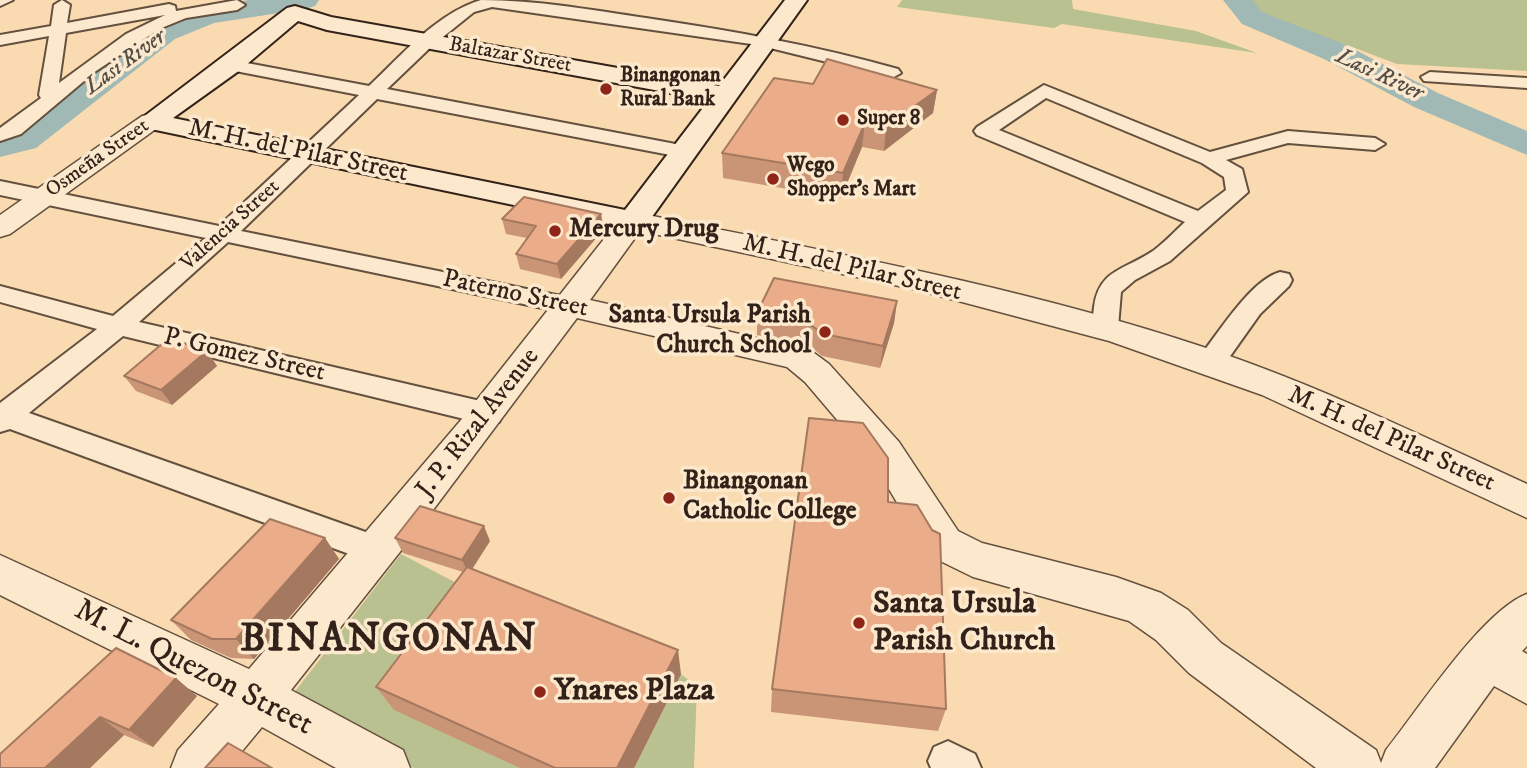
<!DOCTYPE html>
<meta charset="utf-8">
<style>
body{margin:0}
canvas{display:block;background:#fadbb1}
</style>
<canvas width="1527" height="768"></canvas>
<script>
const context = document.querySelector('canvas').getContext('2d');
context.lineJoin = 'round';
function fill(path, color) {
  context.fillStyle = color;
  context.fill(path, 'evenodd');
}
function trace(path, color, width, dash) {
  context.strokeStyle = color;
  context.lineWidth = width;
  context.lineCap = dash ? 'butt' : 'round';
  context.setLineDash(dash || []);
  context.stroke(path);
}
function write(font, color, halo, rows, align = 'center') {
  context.font = font + ' "IM FELL DW Pica",serif';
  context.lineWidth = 7;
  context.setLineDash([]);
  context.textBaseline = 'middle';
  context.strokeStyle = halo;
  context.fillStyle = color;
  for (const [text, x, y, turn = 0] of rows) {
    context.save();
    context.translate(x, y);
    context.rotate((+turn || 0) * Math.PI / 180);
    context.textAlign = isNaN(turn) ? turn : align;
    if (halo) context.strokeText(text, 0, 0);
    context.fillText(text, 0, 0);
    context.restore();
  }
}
fill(new Path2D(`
 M902 0H1072L1073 9 1196 31 1257 53 1062 24 1054 28 897 7Z
 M1241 0H1527V71L1397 64 1352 47 1277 25Z
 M401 554 470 590 681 674 697 687 694 768H414L287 702Z`), '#b9c190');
fill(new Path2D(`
 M248 0H319L315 6 305 9 214 23 175 39 36 148 0 157V135L10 132 153 27 197 9Z
 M1223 0H1252L1262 12 1346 45 1438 93 1527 131V155L1414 107 1324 59 1242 24Z`), '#a1b9b5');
const minor = new Path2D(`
 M0 0H13L0 6Z
 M62 0 70 5 67 23 169 4 175 6 176 11 237 0 245 5 237 10 186 18 159 29 96 71 21 134 0 141V128L41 98 39 95 49 36 0 45V35L51 26 54 5ZM165 15 126 34 59 83 66 33Z
 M481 0C537 0 591 10 646 18 733 31 814 45 898 69L901 73 892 78 758 45 492 7 474 12 433 45 387 89 686 146 696 152 686 158 377 99 241 231 571 298 580 300 584 306 580 312 571 314 228 242 139 322 489 403 499 406 503 414 499 422 489 425 123 336 29 413 391 541 396 551 391 561 379 565 10 429 0 432V403L97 329 0 302V286L113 316 206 238 0 195V181L219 226 359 95 225 69 222 65 225 61 231 60 369 86C402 55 437 13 481 0Z
 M1430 72 1527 78V88L1424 81 1421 77Z
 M1044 85 1210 152 1288 131 1375 138 1385 144 1375 150 1288 143 1226 160 1242 169 1248 192 1170 261 1135 280 1121 292 1118 327 1114 333 1105 336 1096 333C1091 325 1093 317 1094 307 1099 269 1125 270 1153 251 1164 243 1175 231 1185 222L977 135 974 131 977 127ZM1046 98 1202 163 1224 177 1226 190 1198 211 999 130Z
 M1280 272 1289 274 1292 280 1289 286 1260 314 1221 369 1211 372 1201 369 1197 362 1201 355C1219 332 1251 280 1280 272Z
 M948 741 975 754 981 768H931L928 761 934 747Z`);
const tertiary = new Path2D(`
 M151 114 160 116 163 121 160 126 10 234 0 237V215L142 116Z
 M633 212C823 251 1015 285 1200 346 1313 383 1420 435 1527 484V518L1262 395 1109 341 913 289 640 231 590 300 810 350 829 364 899 442 958 531 982 543 1116 577 1161 593 1188 610 1221 643 1376 750 1381 763 1386 750C1418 710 1482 611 1527 594V646L1522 651 1527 654V704L1494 686 1435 768H1316L1189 673 1156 640 1129 621 973 577 928 555 873 462 805 382 787 367 577 318 433 510 291 690 403 750 410 768H336L262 727 228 768H171L178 750 219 704 0 595V555L249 669 461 420 623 215Z`);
const secondary = new Path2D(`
 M785 0H807L644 228 633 230 151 129 141 127 138 121 287 8 295 6 331 17 719 86ZM298 21 327 30 709 100 625 210 173 118 240 70Z`);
trace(minor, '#64503f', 4);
trace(tertiary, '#64503f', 3);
trace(secondary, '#322219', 4);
fill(minor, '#fce8cc');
fill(tertiary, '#fce8cc');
fill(secondary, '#fce8cc');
fill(new Path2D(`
 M813 84 937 90 933 113 884 151 862 147 841 198 723 178 722 153Z
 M502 219 604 229 561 279 520 269 516 254 527 238 506 234Z
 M897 301 894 323 880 368 822 356 811 347 757 335V313Z
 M207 351 217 366 172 405 136 391 124 376Z
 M888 502 946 709 938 731 771 712 772 689Z
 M325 538 339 559 254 659 231 658 191 640 171 620Z
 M395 538 490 541 472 569 681 674 634 768H520L394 710 376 687 463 572 403 553Z
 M116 648 197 696 153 747 124 735 90 768H0Z`), '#ca9576');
fill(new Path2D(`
 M937 90 933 113 884 151 886 127Z
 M865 123 862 147 841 198 843 173Z
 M601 214 604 229 561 279 557 264Z
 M897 301 894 323 880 368 883 346Z
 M207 351 217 366 172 405 161 390Z
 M484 526 490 541 469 574 462 560Z
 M325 538 339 559 254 659 236 639Z
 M678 650 681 674 634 768H617Z
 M176 678 197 696 153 747 129 730Z
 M100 717 124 735 90 768H45Z`), '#a47960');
const building = new Path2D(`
 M827 59 937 90 886 127 865 123 843 173 722 153 774 78 813 84Z
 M524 197 601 214 557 264 516 254 536 226 502 219Z
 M774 278 897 301 883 346 824 334 812 326 757 313Z
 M169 338 207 351 161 390 124 376Z
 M809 418 863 423 888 458V502L917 505 932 530 940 534 946 709 772 689Z
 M420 506 484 526 462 560 395 538Z
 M270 519 325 538 236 639H212L171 620Z
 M467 567 678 650 617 768H555L376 687Z
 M116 648 176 678 129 730 100 717 45 768H0V754Z
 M228 743 272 768H205Z`);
fill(building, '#ebad89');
trace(building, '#a47960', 2);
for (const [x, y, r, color] of [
 [606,89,7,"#8f2418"],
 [843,120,7,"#8f2418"],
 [773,179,7,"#8f2418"],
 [555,231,7,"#8f2418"],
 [825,332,7,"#8f2418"],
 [669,498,7,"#8f2418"],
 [859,623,7,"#8f2418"],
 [540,692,7,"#8f2418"]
]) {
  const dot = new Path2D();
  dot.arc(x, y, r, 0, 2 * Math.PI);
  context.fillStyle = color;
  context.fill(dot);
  trace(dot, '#fce8cc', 2.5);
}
write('21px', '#322219', '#fce8cc', [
 ["Baltazar Street",510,56,10],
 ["Osmeña Street",98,159,-35],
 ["Valencia Street",231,226,-42]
]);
write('bold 21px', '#322219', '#fce8cc', [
 ["Binangonan",620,77],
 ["Rural Bank",620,101],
 ["Super 8",857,120],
 ["Wego",787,167],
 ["Shopper's Mart",787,191]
], 'left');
write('italic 23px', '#534f48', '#fce8cc', [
 ["Lasi River",126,63,-36],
 ["Lasi River",1379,76,25]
]);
write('26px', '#322219', '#fce8cc', [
 ["M. H. del Pilar Street",298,152,12],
 ["M. H. del Pilar Street",852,269,13],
 ["Paterno Street",515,295,12],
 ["P. Gomez Street",244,356,13],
 ["J. P. Rizal Avenue",479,424,-52],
 ["M. H. del Pilar Street",1391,440,24]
]);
write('bold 26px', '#322219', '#fce8cc', [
 ["Mercury Drug",569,231],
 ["Santa Ursula Parish",811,317,"right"],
 ["Church School",811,347,"right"],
 ["Binangonan",683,483],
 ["Catholic College",683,513]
], 'left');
write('bold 32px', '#322219', '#fce8cc', [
 ["Santa Ursula",873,605],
 ["Parish Church",873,642],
 ["Ynares Plaza",554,692]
], 'left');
write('32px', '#322219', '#fce8cc', [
 ["M. L. Quezon Street",193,669,27]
]);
context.letterSpacing = '2px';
write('bold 40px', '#322219', '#fce8cc', [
 ["BINANGONAN",389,642]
]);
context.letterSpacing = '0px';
</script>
